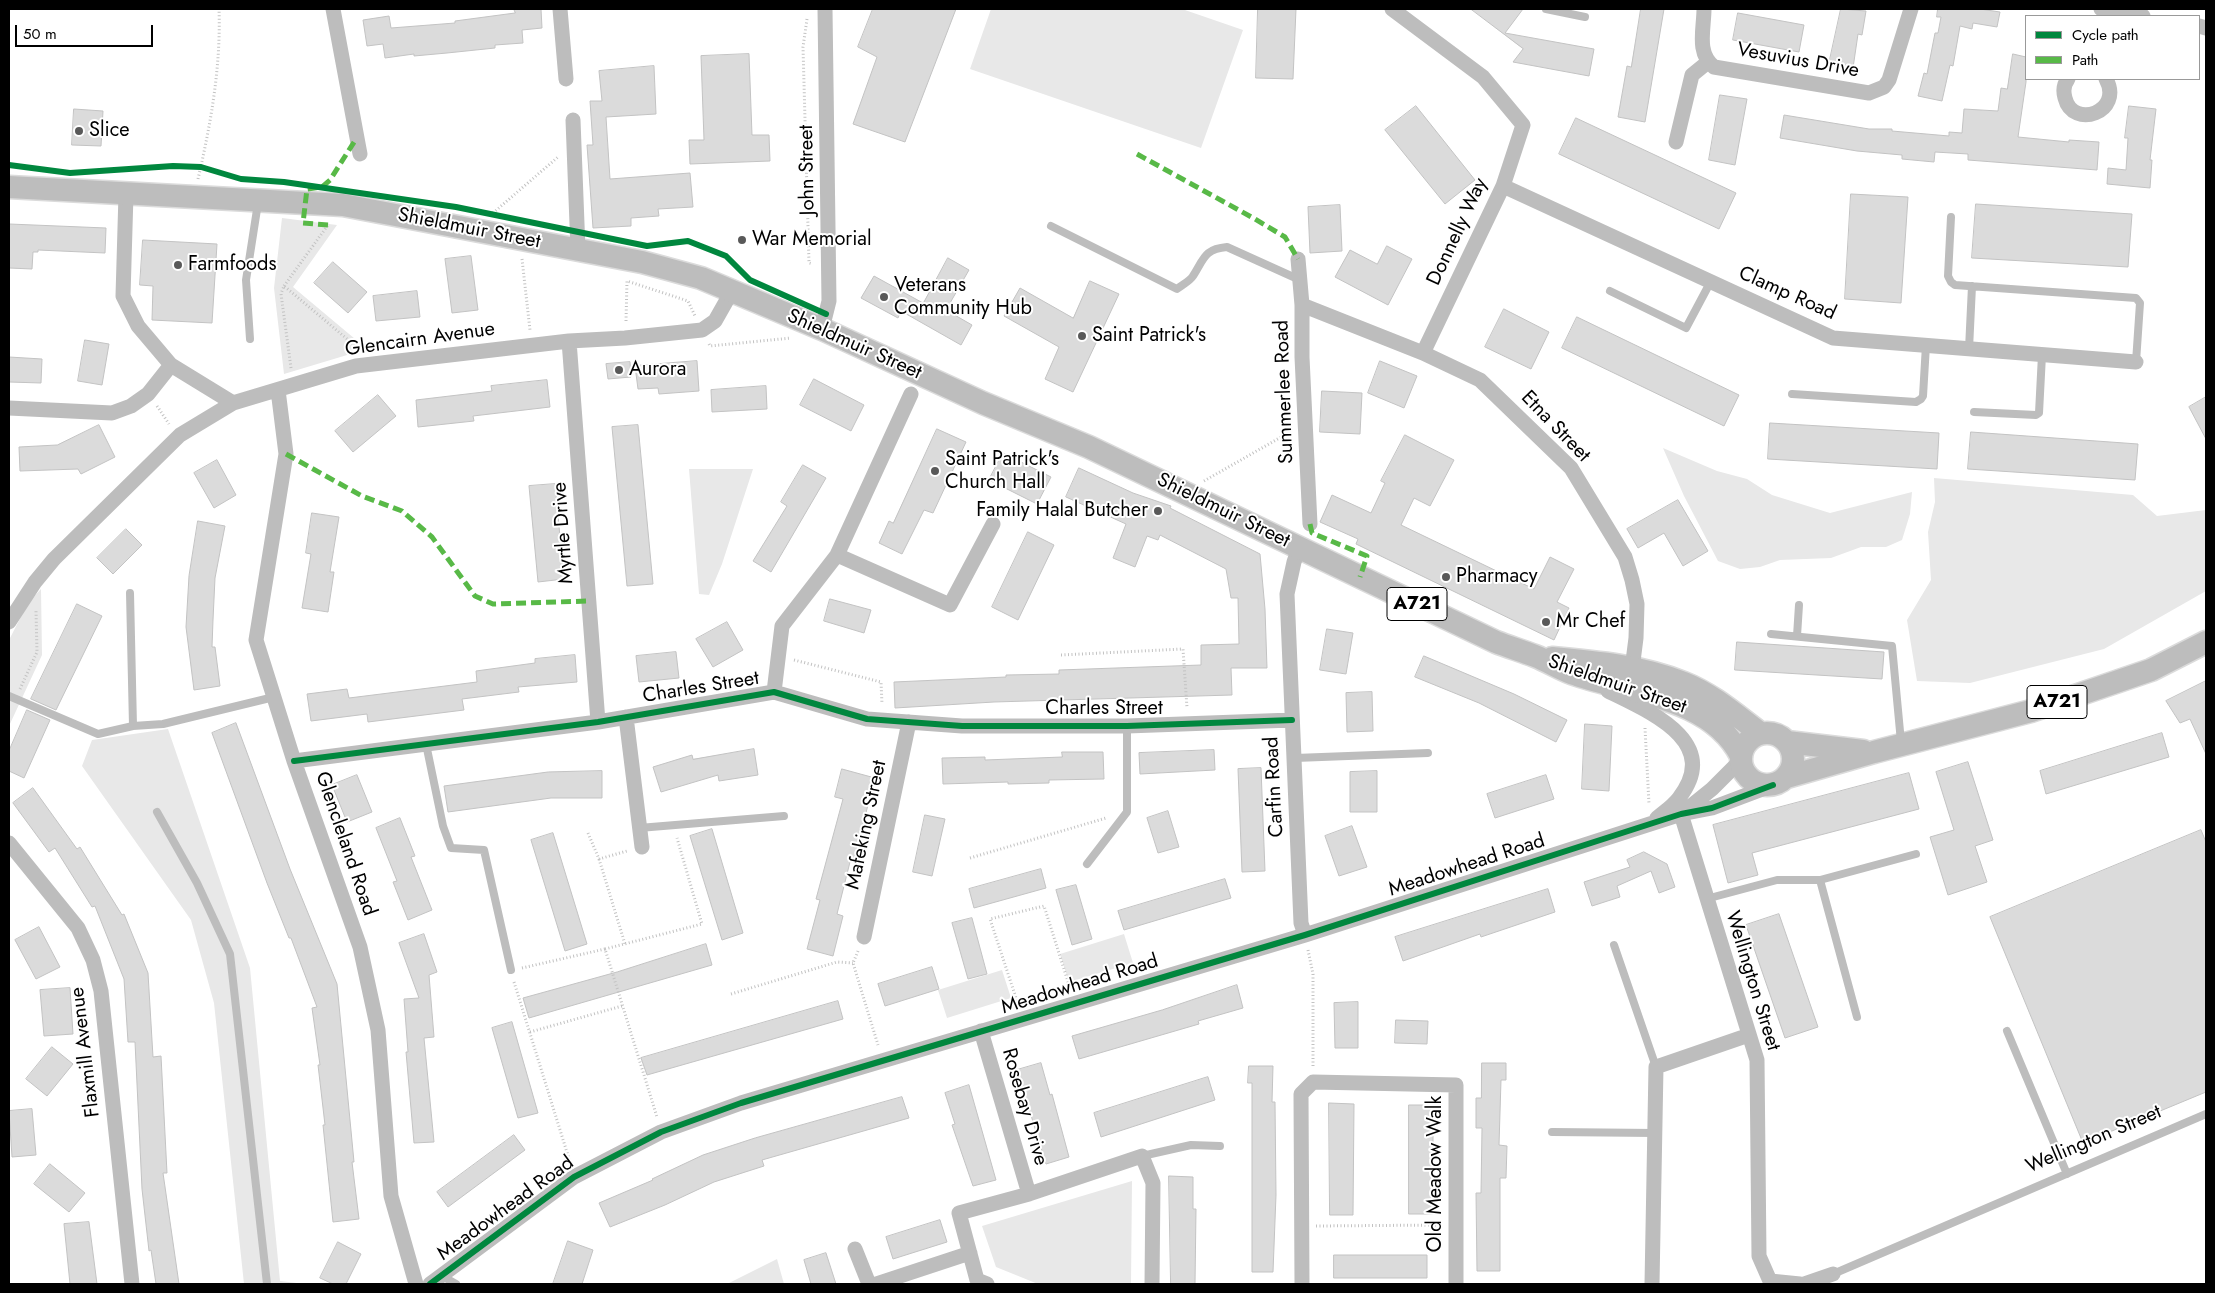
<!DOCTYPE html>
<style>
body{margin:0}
#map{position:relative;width:2215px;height:1293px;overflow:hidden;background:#fff;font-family:Jost,sans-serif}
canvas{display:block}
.frame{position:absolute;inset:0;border:10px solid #000;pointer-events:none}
.legend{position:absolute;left:2025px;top:15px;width:175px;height:65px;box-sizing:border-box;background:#fff;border:1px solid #999;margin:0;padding:6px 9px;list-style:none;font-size:15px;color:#000}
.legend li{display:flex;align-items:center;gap:10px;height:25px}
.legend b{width:25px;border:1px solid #999}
.scale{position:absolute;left:15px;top:25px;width:138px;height:22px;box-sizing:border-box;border:2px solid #000;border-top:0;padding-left:6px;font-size:15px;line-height:18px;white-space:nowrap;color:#000;-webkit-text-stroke:4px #fff;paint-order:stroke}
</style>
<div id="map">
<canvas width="2215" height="1293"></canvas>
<div class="frame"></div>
<ul class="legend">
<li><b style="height:6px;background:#00873e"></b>Cycle path</li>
<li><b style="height:6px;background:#58b947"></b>Path</li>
</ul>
<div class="scale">50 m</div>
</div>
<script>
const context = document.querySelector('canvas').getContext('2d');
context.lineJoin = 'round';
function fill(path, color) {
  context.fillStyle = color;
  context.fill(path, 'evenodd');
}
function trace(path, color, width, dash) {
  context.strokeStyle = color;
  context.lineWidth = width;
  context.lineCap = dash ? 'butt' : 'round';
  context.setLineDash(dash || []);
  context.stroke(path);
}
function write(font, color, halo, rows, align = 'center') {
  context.font = font + ' Jost,sans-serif';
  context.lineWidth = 4;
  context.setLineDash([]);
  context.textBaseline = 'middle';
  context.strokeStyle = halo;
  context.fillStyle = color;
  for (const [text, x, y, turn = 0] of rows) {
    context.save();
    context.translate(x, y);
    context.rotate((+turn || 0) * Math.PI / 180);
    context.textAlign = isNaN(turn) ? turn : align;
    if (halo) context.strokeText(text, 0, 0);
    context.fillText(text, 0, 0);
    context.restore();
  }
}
fill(new Path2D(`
 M991 9H1182L1243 30 1201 148 970 69Z
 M282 218 337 225 293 287 367 349 284 374 274 288Z
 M1663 448 1717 471 1747 479 1772 495 1830 513 1912 492 1910 514 1902 540 1886 547H1861L1831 558 1780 560 1760 567 1740 569 1718 561 1684 496Z
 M689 469H753L722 564 709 595 699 594Z
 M1934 478 2133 495 2157 516 2206 510V591L2104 649 1970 683 1917 681 1907 620 1931 580 1928 532 1935 502Z
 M41 589 42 655 9 726V640L28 603Z
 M168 729 250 968 280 1281 305 1284H244L214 1003 191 920 82 766 92 740Z
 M1124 934 1133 963 1069 982 1060 954Z
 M1002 970 1011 998 947 1018 938 990Z
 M1132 1181 1131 1284H1038L996 1267 982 1226Z
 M777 1259 784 1284H727Z`), '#e8e8e8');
const building = new Path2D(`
 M514 9H541L542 28 522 30 523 43 495 45V48L447 53 414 56V54L385 58 383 44 367 46 363 20 389 16 391 28 455 23V21L515 13Z
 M873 9H956L905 142 853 124 877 57 858 47Z
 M1258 9H1296L1293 79 1256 78Z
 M1471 9H1523L1505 33 1594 49 1589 76 1513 62 1523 49Z
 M1641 9H1664L1645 122 1618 117 1627 66 1631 67Z
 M1841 9 1866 11 1862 35 1858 34 1853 68 1829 64Z
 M1938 9H1980L2000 12 1997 27 1973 23 1972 29 1960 26 1953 66 1950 65 1942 101 1918 96 1924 73 1927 74 1935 33H1938L1941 17H1937Z
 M1738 13 1804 25 1799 52 1733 40Z
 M749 54 752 135H769L770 161 690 164 689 140H704L701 56Z
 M2013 54 2026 57V82L2018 137 2069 142V140L2099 142 2097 170 1968 160V154L1935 152 1934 162 1902 159V155L1857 151 1780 138 1784 115 1869 129H1892V131L1949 136V132L1962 133 1964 109 1998 111 2001 88 2007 89Z
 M654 66 656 114 606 117 610 179 690 173 693 207 658 209 659 216 631 218V226L593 228 587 145H593L590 101H602L599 71Z
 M1720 95 1747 99 1735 165 1709 160Z
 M1416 106 1475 180 1445 204 1385 130Z
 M2129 106 2156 109 2150 160H2152L2150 188 2107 184 2108 168 2126 170 2128 138H2125Z
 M74 109 103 111 101 146 72 145Z
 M1576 118 1736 193 1719 229 1559 154Z
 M1851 194 1908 197 1901 303 1845 299Z
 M1976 204 2132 214 2128 267 1972 258Z
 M1340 205 1342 251 1310 253 1308 207Z
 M9 224 106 228 105 253 38 250V252H33L32 269 9 268Z
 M143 240 217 244 212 323 152 320 153 286 140 285Z
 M1387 246 1412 259 1388 305 1335 277 1350 250 1377 264Z
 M471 256 478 310 452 313 445 259Z
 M948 258 969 270 946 310 972 325 961 345 901 311 898 318 861 298 874 276 923 303Z
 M333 262 367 292 348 313 314 283Z
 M1090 281 1119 294 1073 392 1045 379 1059 347 1004 316 1020 288 1073 318Z
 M417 291 420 317 376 321 373 296Z
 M1504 309 1549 332 1531 369 1485 347Z
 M1577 317 1739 395 1724 426 1562 348Z
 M85 340 109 344 102 385 78 381Z
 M9 357 42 359 41 383 9 382Z
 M697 361 699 391 659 394 658 388 638 389 635 366Z
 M1380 361 1417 376 1404 408 1368 393Z
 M630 362 631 377 608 379 606 364Z
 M814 379 864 405 851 431 800 405Z
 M547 380 550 407 473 416 474 421 418 427 416 400 492 391 491 386Z
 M766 386 767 409 712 412 711 390Z
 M1322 391 1362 393 1360 434 1320 432Z
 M378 395 396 416 353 452 335 431Z
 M2206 397V439L2189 407Z
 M1770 423 1939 433 1937 469 1768 459Z
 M99 425 115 457 81 474 78 469 20 471 19 447 57 445Z
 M638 425 653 584 627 586 612 427Z
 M937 429 966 442 933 513 924 510 902 554 879 543 889 521 893 523Z
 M1971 432 2138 444 2135 480 1968 469Z
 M1405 435 1454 460 1430 506 1414 498 1401 525 1534 589 1550 557 1574 569 1557 602 1569 608 1554 640 1356 544 1358 539 1320 522 1332 495 1371 513 1385 483 1381 481Z
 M1003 453 1051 477 1037 504 989 480Z
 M217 460 236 495 214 508 194 473Z
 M803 465 826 478 771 572 753 561 787 506 781 502Z
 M1079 468 1133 493 1171 506 1170 508 1260 554 1265 609 1267 668H1231L1232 695 994 702 895 708 894 682 1006 677V675L1059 674V670L1201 665V645L1239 644 1238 598H1231L1226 569 1160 535 1158 540 1147 536 1135 567 1113 558 1126 524 1066 497Z
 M555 484 564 579 538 582 529 486Z
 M1678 500 1708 551 1683 566 1664 533 1638 548 1627 529Z
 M312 513 339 517 330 572H334L328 612 302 608 311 554 306 553Z
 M198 521 225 526 215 578 213 620 212 647H215L220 686 194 690 186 627 189 576Z
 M126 529 142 545 113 574 97 558Z
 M1028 532 1054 545 1018 620 992 607Z
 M830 599 871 610 864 633 824 621Z
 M77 604 102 616 56 710 31 699Z
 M727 622 743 650 713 667 696 639Z
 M1327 629 1353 633 1346 674 1320 670Z
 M1737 642 1884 652 1882 679 1735 670Z
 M676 652 679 678 639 682 636 656Z
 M575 655 577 682 518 687 519 692 462 699 464 710 368 722 367 714 311 721 307 694 347 689 349 698 477 682 476 671 535 663V659Z
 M1424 656 1514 694 1567 720 1556 742 1479 703 1415 677Z
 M2206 681V754L2190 719 2180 723 2166 701Z
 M1372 692 1373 731 1347 732 1346 693Z
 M27 710 50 720 24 778 9 771V751Z
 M236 723 290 869 337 984 354 1162H352L359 1219 333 1222 323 1125H325L318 1065H320L312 1008 317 1007 291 938H289L267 883 212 733Z
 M1585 724 1612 726 1609 791 1582 789Z
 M2162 733 2169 757 2046 794 2040 771Z
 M754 749 758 775 719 781 718 775 661 792 653 767 692 755 693 759Z
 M1214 750 1215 770 1140 774 1139 753Z
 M1062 752H1103L1104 779 1049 780V783L1008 784V782L943 784 942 758 985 757V760L1062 757Z
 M1968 762 1993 840 1975 846 1987 882 1948 895 1930 837 1954 830 1936 772Z
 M1261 768 1265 871 1242 872 1238 769Z
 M842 769 875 778 854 859 851 858 837 914 843 916 833 956 807 949 820 900 816 899 843 799 835 797Z
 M602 771V798H551L448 812 444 786 548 772Z
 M1377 771V812H1350V772Z
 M1909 773 1919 809 1752 853 1758 875 1728 883 1713 825Z
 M357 775 372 812 347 822 332 785Z
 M1546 775 1554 799 1495 818 1487 794Z
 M33 788 77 849 80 847 122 915 124 914 148 973 153 1057 161 1056 167 1173H163L179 1284H156L151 1250 149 1251 142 1189 135 1042H128L124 979 95 906 92 907 55 848 49 852 13 803Z
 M1168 811 1179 847 1158 853 1147 818Z
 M925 815 945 819 932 876 913 872Z
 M400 818 415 856 411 857 432 910 408 920 393 882 397 881 376 828Z
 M1352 826 1367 867 1339 876 1325 836Z
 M712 829 743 933 722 940 690 836Z
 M2201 830 2206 842V1092L2083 1143 1990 917Z
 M553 833 587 944 565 951 531 840Z
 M1644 852 1667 864 1675 887 1659 893 1651 871 1617 886 1620 897 1592 906 1584 882 1630 867 1627 860Z
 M1041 869 1046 888 974 908 969 889Z
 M1225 879 1231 898 1124 930 1118 911Z
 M1076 885 1092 939 1072 945 1056 890Z
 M1548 889 1555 912 1481 937 1480 934 1403 961 1395 937Z
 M1779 914 1818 1027 1785 1038 1746 925Z
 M972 918 987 974 968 979 952 923Z
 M39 927 60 967 36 979 15 940Z
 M424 934 437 972 429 975 434 1037 424 1038 434 1142 414 1143 406 1052H408L404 999 419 998 399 943Z
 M706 944 712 965 529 1018 523 998 617 972Z
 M932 967 939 989 885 1006 878 984Z
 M1237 985 1243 1008 1198 1021 1199 1024 1079 1059 1072 1036 1162 1010Z
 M70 988 73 1034 44 1036 40 990Z
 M838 1001 843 1019 647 1075 641 1058Z
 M1358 1002V1048H1335L1334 1003Z
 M1396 1020 1428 1021 1427 1044 1395 1043Z
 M512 1022 538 1113 518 1118 492 1028Z
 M52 1047 73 1064 47 1096 26 1079Z
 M1041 1063 1050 1095 1052 1094 1069 1157 1046 1164 1017 1070Z
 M1482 1063H1506V1080H1501L1499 1145 1507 1146 1506 1178H1500V1271H1477L1476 1193H1481L1482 1128H1476V1098H1481Z
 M1249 1066H1273L1272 1102H1275L1276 1195 1273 1272H1252V1083H1248Z
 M1208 1077 1215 1100 1101 1137 1094 1113Z
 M969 1085 996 1180 973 1186 952 1125 955 1124 945 1093Z
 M902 1097 909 1118 762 1160 764 1166 714 1182 665 1205 610 1227 599 1203 653 1180 652 1179 703 1155 755 1138Z
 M1329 1103 1354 1104 1353 1215H1330Z
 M1409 1105H1433V1214H1409Z
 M32 1109 36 1155 12 1157 9 1111Z
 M514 1135 525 1150 448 1207 437 1192Z
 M50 1164 85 1193 69 1212 34 1184Z
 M1169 1176 1193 1177V1209H1196L1195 1284H1171Z
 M940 1220 947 1242 893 1259 886 1237Z
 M89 1222 97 1284H70L64 1224Z
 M568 1241 593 1250 582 1284H553Z
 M338 1242 361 1254 346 1284H333L320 1278Z
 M826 1253 836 1284H811L804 1260Z
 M1334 1255H1427V1278H1334Z`);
fill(building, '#dbdbdb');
trace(building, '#c3c3c3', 1);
const primary = new Path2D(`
 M9 187 343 205 642 262 701 278 822 329 983 403 1089 447 1496 642C1509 647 1522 651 1535 656 1550 662 1563 671 1577 675 1632 694 1711 697 1741 756
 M1552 658C1597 662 1641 666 1684 683 1712 694 1736 715 1760 733
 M1741 759a26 26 0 1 1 52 0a26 26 0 1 1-52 0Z
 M1787 742 1863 751
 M1787 777 1874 752 2031 711 2151 670 2206 642`);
trace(primary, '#dbdbdb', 25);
trace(new Path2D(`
 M807 19 803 47 809 263 813 264
 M198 179C211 123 221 66 219 9
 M493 213 558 157
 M522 259 530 330
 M284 286 328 225
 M626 321 627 281 688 301 695 316
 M709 344 710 346 791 338
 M291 368 281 294 284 286 359 349
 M157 406 169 424
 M1204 481 1290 432
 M1061 655 1183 649 1187 708
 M794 660 881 682 882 704
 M20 689 37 652 36 611
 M1645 728 1649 804
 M588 833 599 859 627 851
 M970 858 1106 818
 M599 859 625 944
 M605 949 702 924 677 838
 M1308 950 1313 974V1066
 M858 951 853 963 878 1045
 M522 968 605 949 657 1117
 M514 982 570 1162
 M731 994 837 962 853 963
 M1018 1004 990 919 1044 906 1070 988
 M530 1032 622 1006
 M1316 1226 1440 1225`), '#c2c2c2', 3, [1, 2.5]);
trace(new Path2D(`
 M1546 9 1585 17
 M1951 217 1948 276 1951 282 1955 285 2136 298 2140 303 2136 362
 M1051 226 1177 289C1182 285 1190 281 1193 276 1204 259 1204 249 1227 247L1300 280
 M1610 291 1686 328 1711 281
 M250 339 246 280 258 203
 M1969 349 1972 286
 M1792 394 1916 402 1921 399 1923 396 1926 345
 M1974 412 2036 415 2039 413 2042 355
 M130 593 133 726
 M1771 634 1892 646 1901 742
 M1797 636 1799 605
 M9 696 98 734 133 726 163 724 274 697
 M426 744 443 826 451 848 484 850 511 970
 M1295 758 1428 753
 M157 812 197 883 230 954 267 1284
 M639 828 784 816
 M1087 864 1127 812V726
 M1820 880 1857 1017
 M1706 899 1777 880H1820L1916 854
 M1614 945 1656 1067
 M2007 1031 2067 1174
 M1552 1132 1655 1133
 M1142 1156 1191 1145 1220 1146
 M1833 1274 2206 1114
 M442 1276 456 1284`), '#bdbdbd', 8);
trace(new Path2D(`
 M333 9 360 154
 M560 9 566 79
 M1392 9 1483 77 1523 125 1503 186 1423 353
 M1704 9C1704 29 1696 53 1714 67L1869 93 1884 87 1889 80 1911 9
 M2101 9 2143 16
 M2199 26 2206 28
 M2068 79C2064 84 2063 91 2065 98 2073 130 2124 112 2106 79
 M573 120 578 250
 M1676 142 1692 75 1708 62
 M1503 186 1833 338 2136 362
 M126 194 123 296 138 326 171 365 233 403
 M1298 259 1302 305V357L1310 524
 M1302 305 1423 353 1480 380 1571 468 1625 557 1632 580 1637 604 1636 638 1631 677
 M822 329 829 301 825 9
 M569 341 598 722
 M278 390 286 454 256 640 294 761 360 947 378 1030 391 1196 416 1284
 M9 408 112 413 131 406 148 394 171 365
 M1299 548 1294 562 1287 594 1301 923 1305 935
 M837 555 950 605 993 524
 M9 622 35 582 54 559 180 435 233 403 356 366 569 341 625 338 702 330 715 321 732 291
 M1608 691C1648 711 1723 741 1679 798 1673 806 1664 812 1657 818
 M774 692 782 626 837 555 911 394
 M626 717 642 847
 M294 761 598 722 774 692 867 719 962 726H1127L1292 720
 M1686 810 1712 789 1740 761
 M1681 814 1757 1060 1759 1256 1770 1281 1800 1284
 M9 843 78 928 93 960 101 991 132 1284
 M864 937 909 722
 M981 1031 1029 1194 959 1213 977 1280 987 1284
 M1029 1194 1142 1156 1153 1183 1152 1284
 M855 1249 869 1284
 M430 1284 574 1177 661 1132 741 1103 1305 935 1681 814 1712 808 1773 785
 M876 1284 970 1253
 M1302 1284 1301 1094 1313 1082 1456 1085V1284
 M1652 1284 1656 1067 1749 1035
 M1804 1284 1833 1274`), '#bdbdbd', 15);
trace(primary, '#bdbdbd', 22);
trace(new Path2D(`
 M1137 154 1255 219 1285 237 1298 259
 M328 225 303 223 307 189 322 187 330 180 356 139
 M286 454 362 496 402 511 432 537 475 596 493 604 589 601
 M1310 524 1312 533 1367 556 1360 577`), '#58b947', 5, [10, 5]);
trace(new Path2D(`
 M9 165 70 173 173 166 201 167 241 179 284 182 456 207 647 246 688 241 726 256 750 280 826 314
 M294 761 598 722 774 692 867 719 962 726H1127L1292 720
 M430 1284 574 1177 661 1132 741 1103 1305 935 1681 814 1712 808 1773 785`), '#00873e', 6);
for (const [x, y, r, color] of [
 [79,131,5,"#595959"],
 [742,240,5,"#595959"],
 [178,265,5,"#595959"],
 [884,297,5,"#595959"],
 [1082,336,5,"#595959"],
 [619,370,5,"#595959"],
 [935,471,5,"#595959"],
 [1158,511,5,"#595959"],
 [1446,577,5,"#595959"],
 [1546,622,5,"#595959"]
]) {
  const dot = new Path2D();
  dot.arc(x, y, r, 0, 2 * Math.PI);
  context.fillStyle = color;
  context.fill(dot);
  trace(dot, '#fff', 2);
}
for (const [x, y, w] of [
 [1417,604,60],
 [2057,702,60]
]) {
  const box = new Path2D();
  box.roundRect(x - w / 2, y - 16.5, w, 33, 4);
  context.fillStyle = '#fff';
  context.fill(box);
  trace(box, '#000', 1);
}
write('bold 19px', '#000', null, [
 ["A721",1417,604],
 ["A721",2057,702]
]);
write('20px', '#000', '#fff', [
 ["Vesuvius Drive",1798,61,10],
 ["John Street",808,170,-91],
 ["Shieldmuir Street",469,229,11],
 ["Donnelly Way",1458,232,-65],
 ["Clamp Road",1787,294,24],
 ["Glencairn Avenue",420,340,-8],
 ["Shieldmuir Street",854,345,24],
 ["Summerlee Road",1285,392,-92],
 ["Etna Street",1555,427,46],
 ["Shieldmuir Street",1223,511,26],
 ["Myrtle Drive",564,533,-94],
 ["Shieldmuir Street",1617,685,19],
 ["Charles Street",701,688,-9],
 ["Charles Street",1104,709],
 ["Carfin Road",1275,787,-93],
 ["Mafeking Street",867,825,-78],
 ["Glencleland Road",345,844,71],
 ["Meadowhead Road",1467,866,-18],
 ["Wellington Street",1752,981,73],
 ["Meadowhead Road",1080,985,-17],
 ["Flaxmill Avenue",86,1052,-97],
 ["Rosebay Drive",1024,1107,74],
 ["Wellington Street",2094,1140,-23],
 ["Old Meadow Walk",1436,1174,-90],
 ["Meadowhead Road",506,1209,-36]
]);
write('20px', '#000', '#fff', [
 ["Slice",89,131],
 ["War Memorial",752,240],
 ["Farmfoods",188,265],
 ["Veterans",894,286],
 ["Community Hub",894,309],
 ["Saint Patrick's",1092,336],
 ["Aurora",629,370],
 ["Saint Patrick's",945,460],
 ["Church Hall",945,483],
 ["Family Halal Butcher",1148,511,"right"],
 ["Pharmacy",1456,577],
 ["Mr Chef",1556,622]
], 'left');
</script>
